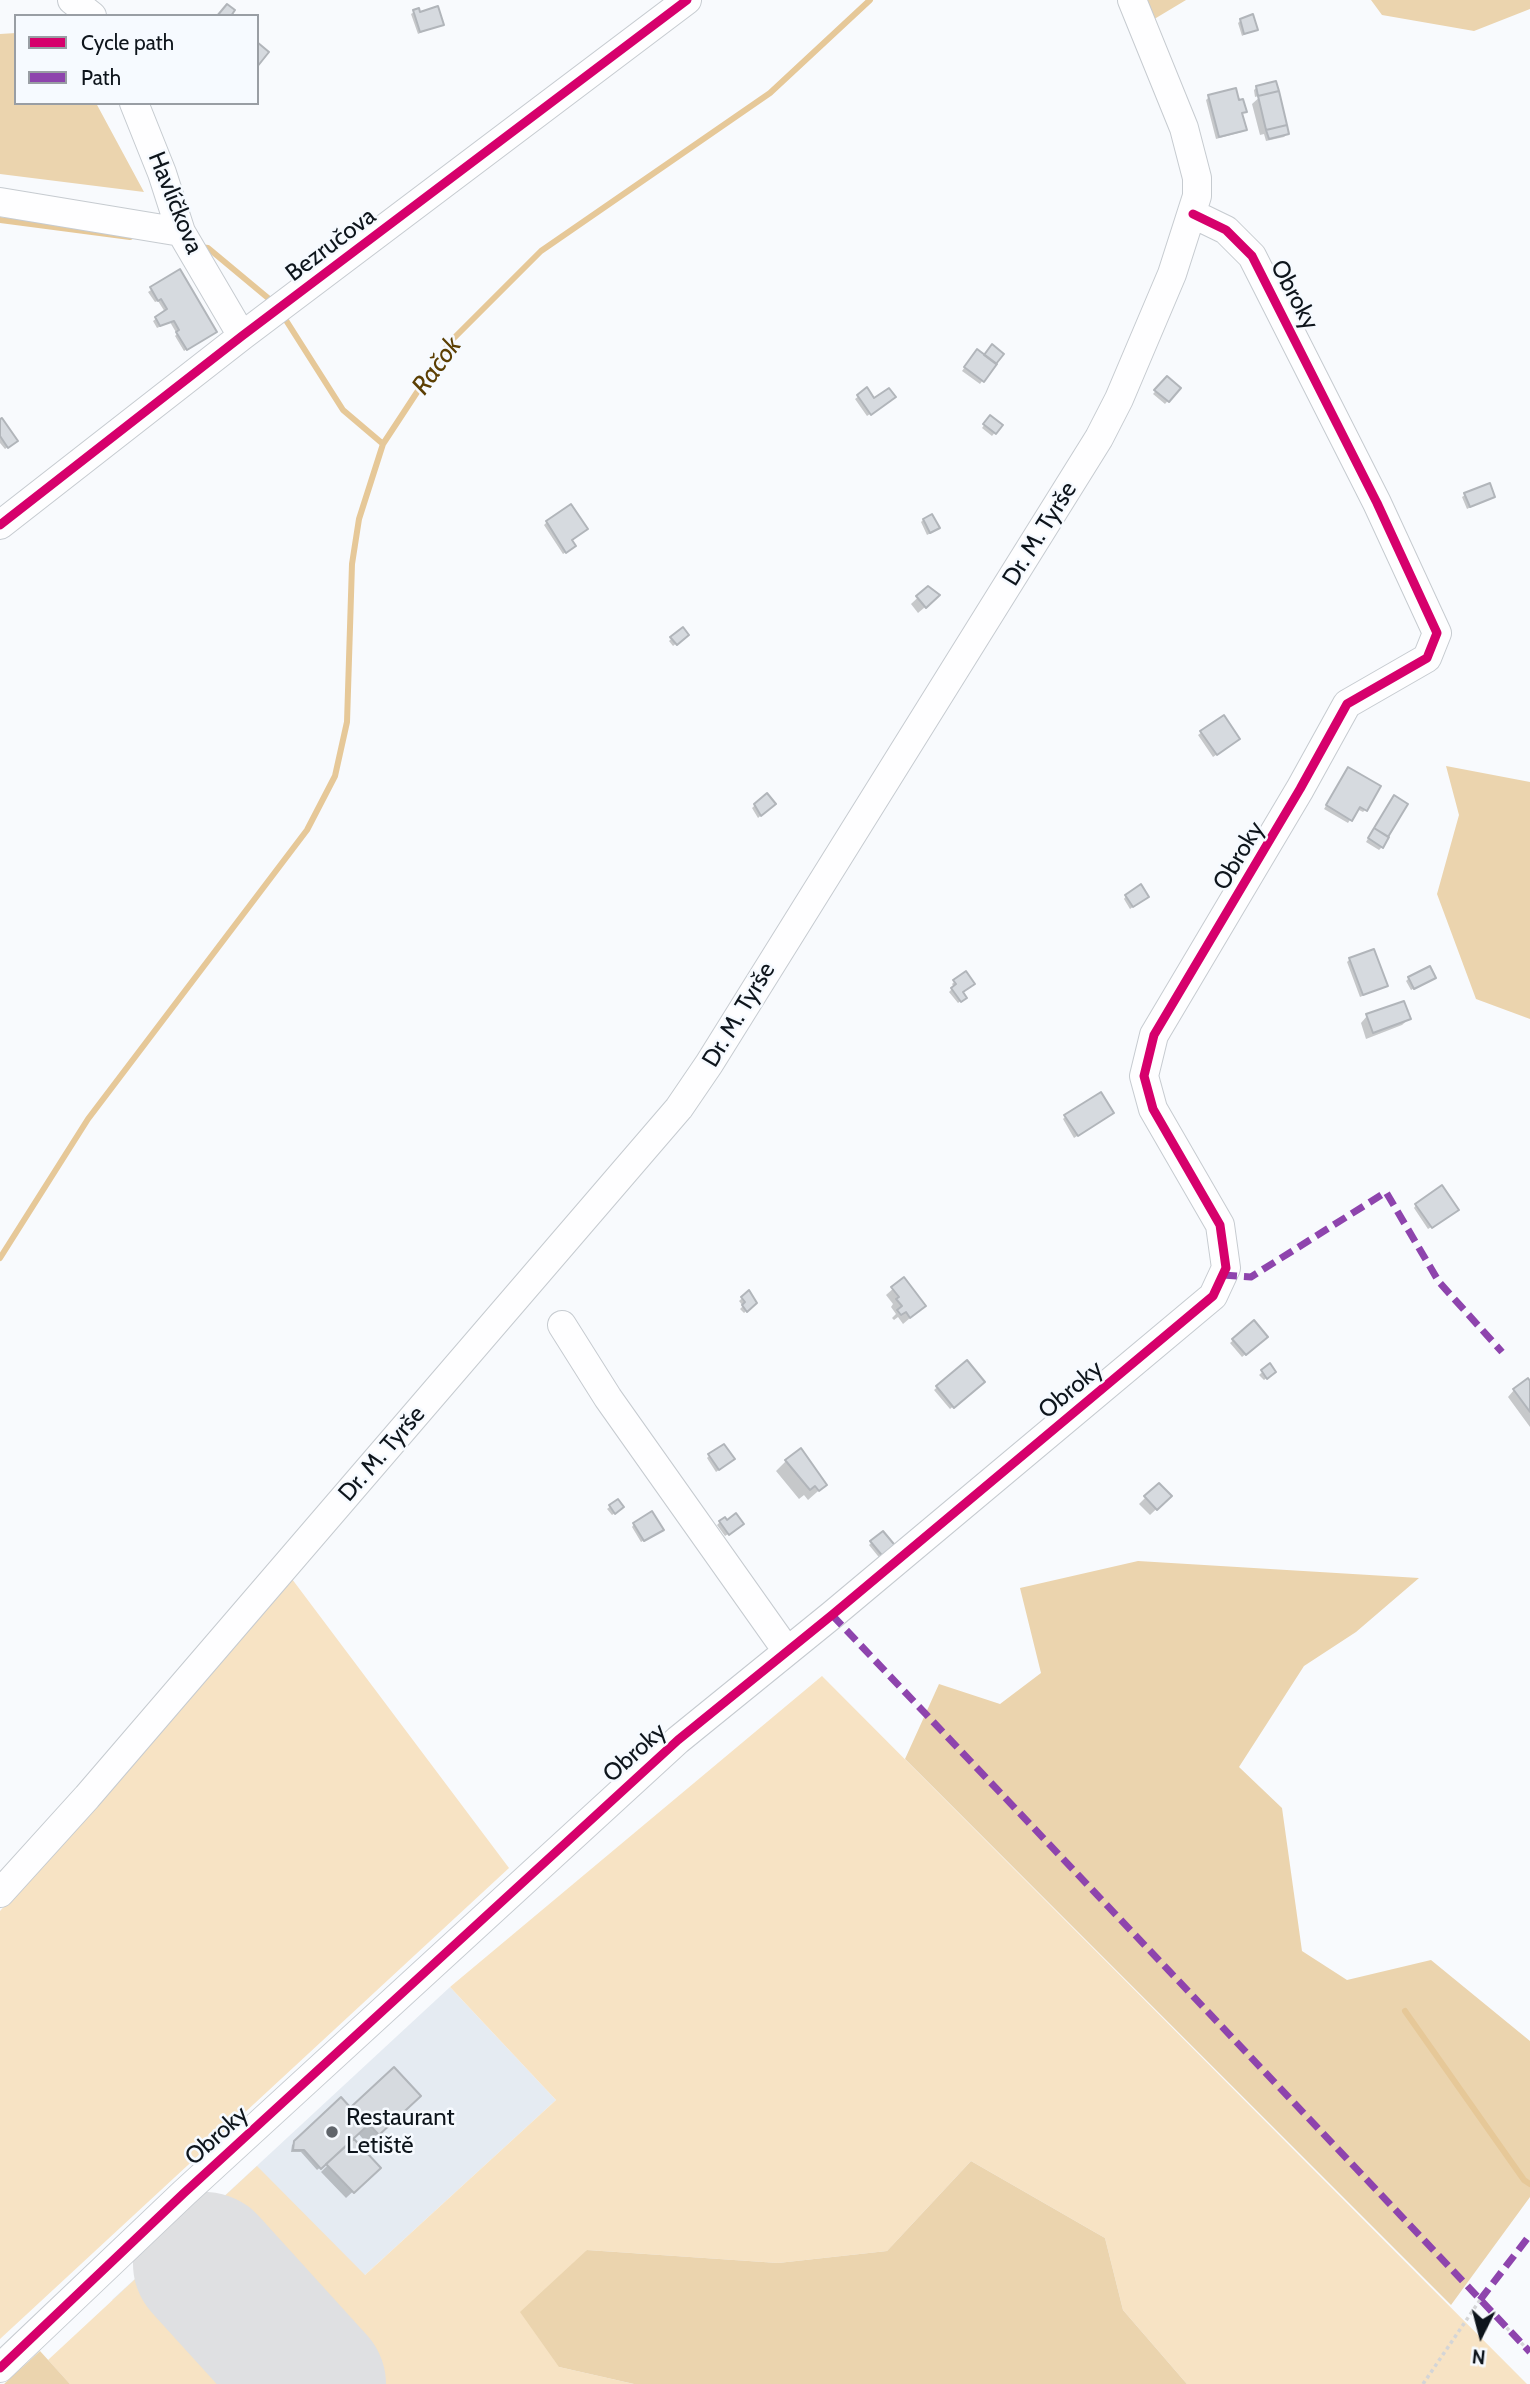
<!DOCTYPE html>
<meta charset="utf-8">
<style>
body{margin:0}
#map{position:relative;width:1530px;height:2384px;overflow:hidden;background:#f8fafd;font-family:Cabin,sans-serif}
canvas{display:block}
.legend{position:absolute;left:14px;top:14px;width:245px;height:91px;box-sizing:border-box;background:#f6faff;border:2px solid #999ea4;margin:0;padding:9px 12px;list-style:none;font-size:21px;color:#0e151c}
.legend li{display:flex;align-items:center;gap:14px;height:35px}
.legend b{width:35px;border:2px solid #999ea4}
.north{position:absolute;left:1446px;top:2300px;width:70px;height:70px;-webkit-text-stroke:5px #f6faff;paint-order:stroke;rotate:186deg;font-size:19px;font-weight:700;line-height:28px;text-align:center;color:#0e151c}
.north::after{content:'';display:block;margin:auto;width:24px;height:32px;background:#0e151c;clip-path:polygon(50% 0,100% 100%,50% 72%,0 100%)}
</style>
<div id="map">
<canvas width="1530" height="2384"></canvas>
<ul class="legend">
<li><b style="height:9px;background:#d6006c"></b>Cycle path</li>
<li><b style="height:9px;background:#8e44ad"></b>Path</li>
</ul>
<div class="north">N</div>
</div>
<script>
const context = document.querySelector('canvas').getContext('2d');
context.lineJoin = 'round';
function fill(path, color) {
  context.fillStyle = color;
  context.fill(path, 'evenodd');
}
function trace(path, color, width, dash) {
  context.strokeStyle = color;
  context.lineWidth = width;
  context.lineCap = dash ? 'butt' : 'round';
  context.setLineDash(dash || []);
  context.stroke(path);
}
function write(font, color, halo, rows, align = 'center') {
  context.font = font + ' Cabin,sans-serif';
  context.lineWidth = 5;
  context.setLineDash([]);
  context.textBaseline = 'middle';
  context.strokeStyle = halo;
  context.fillStyle = color;
  for (const [text, x, y, turn = 0] of rows) {
    context.save();
    context.translate(x, y);
    context.rotate((+turn || 0) * Math.PI / 180);
    context.textAlign = isNaN(turn) ? turn : align;
    if (halo) context.strokeText(text, 0, 0);
    context.fillText(text, 0, 0);
    context.restore();
  }
}
fill(new Path2D(`
 M450 1987 556 2100 365 2275 112 2300Z`), '#e5ebf2');
fill(new Path2D(`
 M292 1579 509 1868 0 2339V1911L112 1787Z
 M822 1676 1527 2384H1187L1123 2310 1105 2238 971 2161 887 2251 778 2263 587 2250 559 2367 634 2384H70L48 2360 257 2166 365 2275 556 2100 450 1987Z`), '#f7e3c4');
fill(new Path2D(`
 M1143 0H1186L1151 21Z
 M1371 0H1530V9L1474 31 1382 15Z
 M16 33V103H96L144 192 0 174V34Z
 M1446 766 1530 782V1019L1476 999 1437 894 1459 815Z
 M1138 1561 1419 1578 1356 1632 1304 1666 1239 1767 1282 1808 1302 1951 1347 1980 1431 1960 1530 2041V2197L1451 2305 905 1759 939 1684 1000 1704 1041 1673 1020 1588Z
 M971 2161 1105 2238 1123 2310 1187 2384H634L559 2367 520 2312 587 2250 778 2263 887 2251Z
 M40 2351 70 2384H4Z`), '#ebd4ae');
fill(new Path2D(`
 M414 12 419 14 442 24 418 34 411 14Z
 M1241 20 1256 29 1242 36 1238 23Z
 M1275 83 1285 124 1280 129 1286 127 1287 134 1284 137 1266 141 1264 134 1260 135 1252 104 1262 95 1255 97 1254 90 1257 87Z
 M1209 97 1237 102 1245 111 1241 115 1245 129 1242 132 1216 139 1206 100Z
 M179 272 212 334 184 351 175 336 177 334 170 322 157 328 153 321 165 312 158 301 155 302 148 292Z
 M974 354 984 357 1002 354 980 384 962 371Z
 M1167 378 1179 388 1165 404 1153 394Z
 M867 390 874 400H891L867 416 855 399Z
 M990 417 1001 425 992 436 982 428Z
 M0 422 13 443 5 449 0 443Z
 M1465 495 1493 496 1467 509 1462 497Z
 M924 519 935 531 927 535 921 522Z
 M547 522 570 540 571 549 563 554 544 525Z
 M928 588 931 602 918 613 911 604Z
 M682 629 687 635 673 646 669 641Z
 M1223 717 1235 742 1213 757 1198 735Z
 M1346 772 1365 810 1363 812 1357 809 1348 823 1324 809Z
 M766 795 774 804 758 818 752 808Z
 M1394 798 1382 847 1379 850 1366 842 1388 804Z
 M1126 896 1144 899 1130 909 1124 899Z
 M1350 959 1386 986 1360 997 1347 962Z
 M1409 978H1433L1411 990 1406 981Z
 M955 981 962 993V1000L958 1003 949 992 954 987 952 984Z
 M1367 1016 1409 1019 1402 1025 1366 1039 1361 1023Z
 M1109 1115 1074 1138 1063 1119 1065 1117Z
 M1416 1205 1454 1213 1428 1229 1414 1208Z
 M904 1279 917 1312 903 1324 898 1317 894 1320 892 1318 896 1314 891 1307 893 1304 886 1295Z
 M748 1293 755 1303 744 1313 740 1309 743 1306 739 1301Z
 M1254 1322 1266 1337 1242 1357 1230 1343Z
 M967 1362 983 1382 950 1409 934 1390Z
 M1269 1366 1274 1372 1264 1380 1259 1375Z
 M1530 1384V1427L1508 1397 1514 1390Z
 M709 1456 730 1462 716 1472 707 1458Z
 M786 1461 825 1485 808 1500 804 1495 799 1499 776 1471Z
 M1170 1496 1150 1515 1139 1504 1145 1498Z
 M617 1501 619 1510 612 1515 607 1509Z
 M720 1522H726L739 1527 725 1536 717 1525Z
 M634 1524 659 1532 641 1542 632 1527Z
 M882 1533 895 1549 882 1561 869 1545Z
 M394 2069 408 2106 367 2144 358 2133 352 2139 378 2168 346 2198 321 2172 329 2164 327 2162 317 2170 301 2152H291L292 2145 341 2100 350 2110Z`), '#0003');
trace(new Path2D(`
 M0 220 130 237
 M200 247 208 248 274 303
 M282 314 343 410 383 444 450 342 541 251 770 93 870 0
 M0 1258 88 1119 307 830 335 776 347 722 352 564 359 519 383 444
 M1405 2011 1524 2180 1530 2184`), '#e6c898', 6);
trace(new Path2D(`
 M205 2264 314 2384`), '#dfe0e2', 144);
const building = new Path2D(`
 M227 4 235 10 231 16H217Z
 M438 6 444 25 420 32 413 10 419 8 420 12Z
 M1253 14 1258 30 1244 34 1240 19Z
 M257 42 269 52 257 67Z
 M1276 81 1279 91 1258 96 1256 86Z
 M1236 88 1239 100 1243 99 1247 112 1242 113 1247 130 1219 137 1208 95Z
 M1279 91 1287 125 1266 130 1258 96Z
 M1287 125 1289 134 1269 139 1266 130Z
 M180 269 217 332 187 350 176 332 179 330 174 321 160 326 155 317 167 309 161 299 158 301 150 287Z
 M992 344 1004 354 996 364 984 355Z
 M977 349 997 364 984 382 964 367Z
 M1167 376 1181 388 1169 402 1154 390Z
 M867 387 874 398 889 388 896 397 871 415 857 395Z
 M990 415 1003 425 996 434 983 424Z
 M2 418 18 441 8 448 0 436V419Z
 M1490 483 1495 497 1470 507 1464 493Z
 M571 504 588 529 572 540 576 546 566 553 546 521Z
 M932 514 940 528 930 533 923 519Z
 M928 586 940 595 926 608 916 596Z
 M683 627 689 635 677 645 670 637Z
 M1224 715 1240 739 1217 755 1200 731Z
 M1348 767 1381 786 1367 811 1360 807 1352 821 1326 805Z
 M767 793 776 804 761 816 754 804Z
 M1394 795 1408 804 1388 837 1374 828Z
 M1374 828 1389 837 1383 848 1368 838Z
 M1141 884 1149 897 1133 907 1125 895Z
 M1374 949 1388 986 1363 995 1349 958Z
 M1430 966 1436 978 1414 989 1408 977Z
 M966 971 975 984 963 992 967 998 961 1002 951 988 956 984 953 980Z
 M1404 1001 1411 1019 1373 1033 1366 1014Z
 M1101 1092 1114 1113 1078 1136 1064 1115Z
 M1442 1185 1459 1210 1432 1228 1415 1204Z
 M904 1277 926 1306 910 1318 906 1312 901 1315 897 1310 902 1306 896 1299 899 1297 891 1287Z
 M749 1290 757 1303 747 1312 742 1305 745 1302 741 1297Z
 M1254 1320 1268 1337 1246 1355 1232 1339Z
 M967 1360 985 1382 954 1408 936 1386Z
 M1270 1363 1276 1372 1267 1379 1261 1370Z
 M1528 1378 1530 1381V1412L1513 1389Z
 M724 1444 735 1459 719 1470 708 1454Z
 M801 1448 827 1485 819 1491 815 1486 810 1490 785 1460Z
 M1159 1483 1172 1496 1157 1510 1144 1496Z
 M618 1499 624 1507 615 1514 609 1505Z
 M652 1511 664 1530 644 1541 633 1523Z
 M736 1513 744 1524 729 1535 719 1521 725 1517 727 1520Z
 M883 1531 898 1549 885 1559 870 1541Z
 M394 2067 421 2096 379 2135 352 2106Z
 M341 2097 367 2126 321 2169 304 2150H293L294 2141Z
 M354 2139 381 2168 354 2193 326 2164Z`);
fill(building, '#d6dadf');
trace(building, '#b1b5ba', 2);
const minor = new Path2D(`
 M72 0 92 16
 M134 103 162 173 181 232 242 336
 M0 202 181 232
 M0 525 242 336 687 0
 M562 1325 608 1398 787 1651
 M0 1893 87 1797 679 1108 709 1064 1099 438 1119 399 1172 274 1197 196V178L1184 128 1132 0
 M0 2368 184 2193 678 1740 832 1615 1213 1296 1226 1268 1220 1225 1153 1109 1144 1076 1154 1035 1300 789 1347 704 1427 658 1437 633 1377 503 1252 256 1226 230 1193 214`);
trace(minor, '#c6cbd0', 30);
trace(new Path2D(`
 M1423 2384 1480 2300 1530 2352`), '#d4d5d7', 3.5, [3.5, 3.5]);
trace(minor, '#fefeff', 28);
trace(new Path2D(`
 M1223 1275 1251 1277 1386 1192 1439 1282 1502 1352
 M832 1615 1530 2352
 M1480 2300 1530 2235`), '#8e44ad', 7, [14, 7]);
trace(new Path2D(`
 M0 525 242 336 687 0
 M0 2368 184 2193 678 1740 832 1615 1213 1296 1226 1268 1220 1225 1153 1109 1144 1076 1154 1035 1300 789 1347 704 1427 658 1437 633 1377 503 1252 256 1226 230 1193 214`), '#d6006c', 9);
for (const [x, y, r, color] of [
 [332,2132,7,"#60656b"]
]) {
  const dot = new Path2D();
  dot.arc(x, y, r, 0, 2 * Math.PI);
  context.fillStyle = color;
  context.fill(dot);
  trace(dot, '#f6faff', 2.5);
}
write('24px', '#0e151c', '#f6faff', [
 ["Havlíčkova",175,203,68],
 ["Bezručova",331,245,-37],
 ["Obroky",1294,295,62],
 ["Dr. M. Tyrše",1040,534,-58],
 ["Obroky",1239,856,-59],
 ["Dr. M. Tyrše",739,1015,-59],
 ["Obroky",1071,1390,-40],
 ["Dr. M. Tyrše",382,1454,-49],
 ["Obroky",635,1753,-42],
 ["Obroky",217,2136,-42]
]);
write('24px', '#0e151c', '#f6faff', [
 ["Restaurant",346,2118],
 ["Letiště",346,2146]
], 'left');
write('italic 26px', '#5c3f03', '#f6faff', [
 ["Račok",437,366,-54]
]);
</script>
